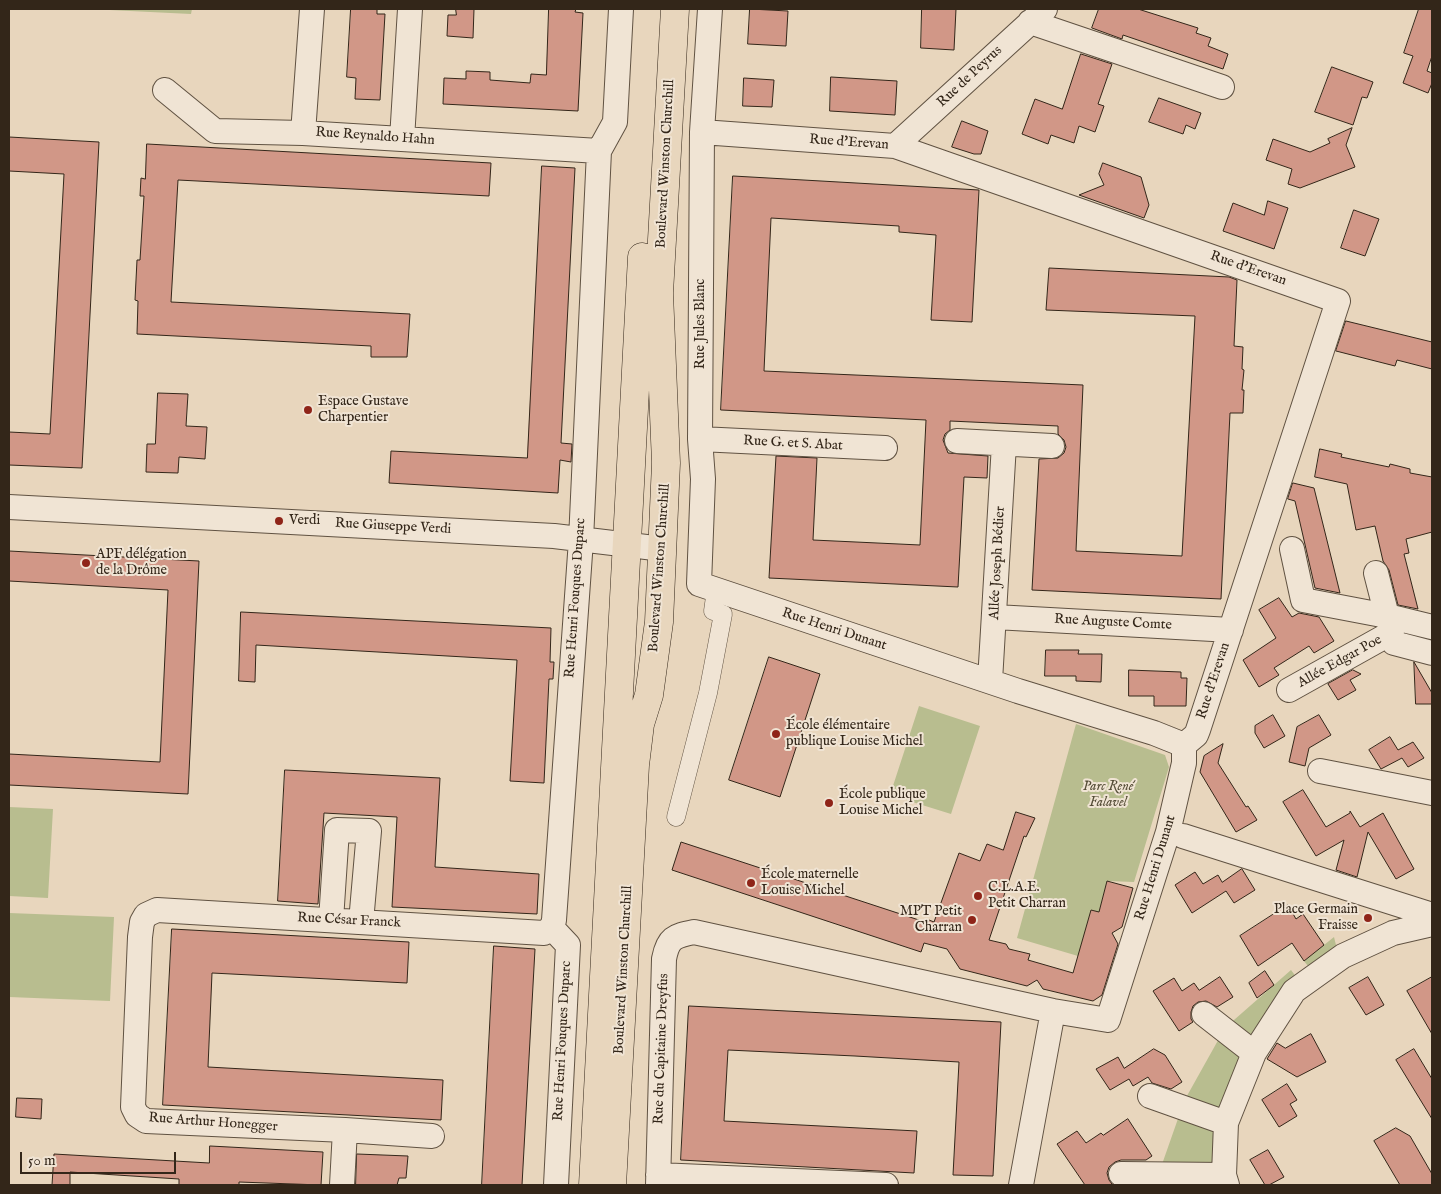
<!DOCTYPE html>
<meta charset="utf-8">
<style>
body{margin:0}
#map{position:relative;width:1441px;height:1194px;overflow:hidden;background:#e8d6bd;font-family:"IM FELL English",serif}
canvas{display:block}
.frame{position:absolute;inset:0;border:10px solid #332619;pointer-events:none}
.scale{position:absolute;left:20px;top:1152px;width:156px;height:22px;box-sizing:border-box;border:2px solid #332619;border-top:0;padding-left:6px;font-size:15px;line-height:18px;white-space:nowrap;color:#332619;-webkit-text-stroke:4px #f0e4d4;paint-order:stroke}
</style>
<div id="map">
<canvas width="1441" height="1194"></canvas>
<div class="frame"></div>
<div class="scale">50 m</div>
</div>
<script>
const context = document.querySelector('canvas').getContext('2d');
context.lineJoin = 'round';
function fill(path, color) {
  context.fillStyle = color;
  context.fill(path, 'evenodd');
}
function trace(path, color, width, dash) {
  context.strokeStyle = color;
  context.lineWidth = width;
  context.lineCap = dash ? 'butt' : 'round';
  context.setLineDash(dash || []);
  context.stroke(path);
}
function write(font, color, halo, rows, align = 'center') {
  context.font = font + ' "IM FELL English",serif';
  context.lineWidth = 4;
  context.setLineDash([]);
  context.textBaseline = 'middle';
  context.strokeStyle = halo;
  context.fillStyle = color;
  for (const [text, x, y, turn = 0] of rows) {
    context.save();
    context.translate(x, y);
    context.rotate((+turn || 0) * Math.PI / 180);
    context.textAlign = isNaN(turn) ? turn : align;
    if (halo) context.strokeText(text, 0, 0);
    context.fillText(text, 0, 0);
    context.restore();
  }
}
fill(new Path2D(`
 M89 9H192L191 14Z
 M919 706 980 726 951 814 890 795Z
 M1076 724 1165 755 1169 767 1134 882 1107 881 1099 912 1091 910 1078 956 1017 938Z
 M9 807 53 809 48 898 9 896Z
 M9 913 114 917 110 1001 9 997Z
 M1334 937 1337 949 1311 970 1304 961Z
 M1291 970 1300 982 1250 1044 1226 1027Z
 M1221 1035 1242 1051 1222 1107 1212 1112 1183 1103Z
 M1180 1113 1218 1133 1217 1160 1205 1170H1160Z`), '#b8bd8f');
const building = new Path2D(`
 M351 9H377V14H385L380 100 355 99 356 78 347 77Z
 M456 9H474L473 38 447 36 448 15H456Z
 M549 9H576L575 12 583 13 578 111 443 104 444 78 466 79V71L490 72V80L530 83 531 74 546 75Z
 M750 9 788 11 786 46 748 44Z
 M922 9H956L954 50 921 48Z
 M1099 9H1138L1198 28 1196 33 1211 38 1208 46 1228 54 1223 69 1123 35 1122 39 1092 28Z
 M1419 9H1432V56L1427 71 1432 73V83L1428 93 1403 83 1413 56 1404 53Z
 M1081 54 1112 64 1098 104 1104 106 1095 132 1079 126 1074 143 1051 135 1048 144 1022 134 1035 99 1062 109Z
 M1332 67 1373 82 1367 98 1362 97 1353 125 1315 112Z
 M831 77 897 81 895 115 830 111Z
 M744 78 774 80 772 107 743 106Z
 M1159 98 1201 113 1195 129 1186 125 1183 134 1149 122Z
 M962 121 988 131 981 154H974L952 147Z
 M1352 128 1346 145 1355 167 1300 188 1288 184 1292 169 1266 160 1273 139 1310 152 1330 143 1328 139Z
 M9 137 99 142 82 468 9 465V432L50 434 64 174 9 171Z
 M147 144 491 163 489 196 178 180 171 302 410 314 407 357H371V346L137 334 138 301 135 300 137 260H140L144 196H140L141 178 145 179Z
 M1103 163 1141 177 1149 205 1144 218 1079 195 1104 185 1099 174Z
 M542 166 575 168 561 443 572 444 571 462 560 460 558 493 389 483 391 451 527 458Z
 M733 176 979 190 972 322 931 320 936 235 899 232V226L771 218 764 371 1083 385 1076 551 1182 556 1195 316 1046 310 1049 268 1229 277 1237 280 1234 346 1243 347 1242 369 1244 370 1242 390H1244L1243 413H1230L1221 599 1032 590 1039 459 1058 458 1064 453 1066 447 1064 440 1058 434V426L950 421V430L945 434 943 440 948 453 988 456 987 478 964 477 958 587 769 578 776 456 817 458 813 540 920 545 926 420 721 410Z
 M1268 201 1288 208 1274 249 1223 231 1233 203 1264 215Z
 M1354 210 1379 219 1365 256 1341 248Z
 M1346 321 1432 342V369L1397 360 1395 366 1336 351Z
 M158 393 188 394 186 426 207 427 205 459 179 457 178 473 146 472 147 444H155Z
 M1320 449 1342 454 1341 457 1389 467 1390 464 1410 469V473L1432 477V532L1406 539 1409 553 1404 554 1418 609 1398 605 1389 570 1383 561 1375 526 1356 530 1347 484 1315 477Z
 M1293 483 1314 488 1340 593 1315 588 1295 501 1288 499Z
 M9 551 199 561 188 794 9 785V754L160 762 168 590 9 581Z
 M1279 598 1292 617 1299 613 1319 617 1334 641 1314 653 1309 646 1274 668 1279 675 1259 687 1243 660 1276 638 1259 610Z
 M241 612 551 628 550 662H554L553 679H549L544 783 510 781 517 660 256 645 255 682 239 681Z
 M1046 650H1079L1078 654H1102L1101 682 1076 681V676H1045Z
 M769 657 820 674 780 797 729 780Z
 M1414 662 1432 693V704H1416Z
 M1129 670 1181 672V678H1187L1186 706H1154V696H1129Z
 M1353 670 1361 674 1350 680 1356 690 1338 700 1328 684Z
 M1273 715 1285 736 1264 748 1255 733V726Z
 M1319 715 1331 735 1309 748 1305 766 1289 762 1297 727Z
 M1390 737 1398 750 1413 742 1424 758 1408 767 1402 758 1381 769 1369 750Z
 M1223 744 1218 763 1246 807 1248 806 1257 820 1236 832 1200 772 1204 756Z
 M285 770 440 778 435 867 539 874 537 914 392 907 397 817 324 813 318 904 278 901Z
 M1303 790 1326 827 1350 813V811L1360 827 1383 813 1414 869 1396 879 1368 832 1357 877 1336 870 1344 840 1316 856 1283 802Z
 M1016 812 1035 818 1026 837 1024 836 989 940 1006 944 1009 949 1030 954 1028 960 1073 973 1091 910 1099 912 1107 881 1133 888 1122 927 1112 933 1118 944 1102 995 1093 1001 1043 989 1037 980 1027 986 960 969 947 949 924 943 921 952 672 870 681 842 928 923 929 920 934 922 959 853 980 861 987 844 1003 850Z
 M1242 869 1255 890 1234 903 1226 891 1192 913 1175 885 1195 872 1203 884 1218 875 1222 882Z
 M1288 905 1296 919 1303 914 1324 945 1304 961 1292 943 1258 966 1240 936Z
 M172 929 409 942 407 983 212 973 208 1067 443 1080 441 1120 163 1105Z
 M494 946 535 949 522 1185H482Z
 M1265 971 1274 985 1257 998 1249 983Z
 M1220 977 1233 997 1217 1007 1206 1001 1198 1002 1193 1006 1191 1012V1019L1193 1022 1179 1031 1153 991 1174 978 1182 991 1194 983 1199 990Z
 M1368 977 1384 1005 1366 1015 1349 988Z
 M1432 977V1034L1407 991Z
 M689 1006 1001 1022 993 1176 953 1175 959 1062 855 1056 728 1050 724 1121 917 1131 914 1173 681 1160Z
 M1311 1034 1326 1062 1297 1077 1267 1059 1277 1043 1285 1048Z
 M1154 1049 1165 1055 1182 1082 1171 1089 1152 1083 1148 1077 1133 1086 1129 1079 1110 1090 1096 1069 1118 1057 1124 1068Z
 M1414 1049 1432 1079V1119L1396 1060Z
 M1287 1084 1297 1100 1290 1104 1297 1116 1279 1127 1262 1100Z
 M17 1098 42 1099 41 1119 16 1117Z
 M1128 1119 1152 1156 1146 1160H1121L1115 1162 1109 1167 1107 1173 1109 1180 1112 1184 1109 1185H1085L1057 1144 1077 1131 1086 1143 1101 1133 1103 1135Z
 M1396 1128 1410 1136 1432 1174V1185H1400L1374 1141Z
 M210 1146 323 1152 321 1185 239 1182V1185H179V1179L70 1172V1185H52L54 1154 209 1163Z
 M1268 1150 1284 1177 1269 1185H1265L1250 1160Z
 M357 1154 408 1156 406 1178H399L397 1185H356Z`);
fill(building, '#d19787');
trace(building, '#332619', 1);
const pedestrian = new Path2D(`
 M676 817 708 693 723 614 713 611 716 590`);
const minor = new Path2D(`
 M710 9 702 132 700 439 703 479 699 584 1018 691 1154 733 1184 745
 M1030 22 1222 87
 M165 90 215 131 303 133 599 151
 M702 132 895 146 1338 301 1198 730 1196 735 1184 745
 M303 133 312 9
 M402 139 410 9
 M895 146 1045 9
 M700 439 885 448
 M957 441 1052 446
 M9 507 554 536 663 549
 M1292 549 1303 600 1387 616 1376 573
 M995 617 1231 630
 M1432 627 1387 616 1394 643 1432 653
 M990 681 1004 444
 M1289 690 1391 633
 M1320 771 1432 793
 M1183 836 1432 915
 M331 920 337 830 369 831 361 922
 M552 928 554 920 581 540 599 151 615 122 621 9
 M552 928 568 945 556 1185
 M1204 1014 1254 1053
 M1150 1096 1226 1123
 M432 1136 345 1130 146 1121 137 1115 133 1107 140 937 142 922 146 915 157 910 544 933 552 928
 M1121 1174 1224 1175
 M658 1175 886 1185
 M342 1185 345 1130
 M658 1185 664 959C668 938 674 936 694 932L1053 1011 1108 1020 1168 832 1184 763V745
 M1021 1185 1053 1011
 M1227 1185 1224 1175 1226 1123 1254 1053 1294 991 1343 956 1393 933 1432 924`);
const primary = new Path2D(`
 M593 1185 642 257
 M612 1185 635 765 640 724 649 695 659 622 666 463 659 293 675 9`);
trace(pedestrian, '#605242', 19);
trace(minor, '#605242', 26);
trace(primary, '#332619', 29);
trace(pedestrian, '#f0e4d4', 18);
trace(minor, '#f0e4d4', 24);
trace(primary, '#e8d6bd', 28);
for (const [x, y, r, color] of [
 [308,410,5,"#8f2418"],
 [279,521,5,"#8f2418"],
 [86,563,5,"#8f2418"],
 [776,734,5,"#8f2418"],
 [829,803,5,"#8f2418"],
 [751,883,5,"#8f2418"],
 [978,896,5,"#8f2418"],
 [1368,918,5,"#8f2418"],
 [972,920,5,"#8f2418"]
]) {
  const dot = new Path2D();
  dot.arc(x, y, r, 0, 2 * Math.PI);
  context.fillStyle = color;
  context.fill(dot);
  trace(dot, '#f0e4d4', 2);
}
write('14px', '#332619', '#f0e4d4', [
 ["Rue de Peyrus",970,77,-43],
 ["Rue Reynaldo Hahn",375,137,4],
 ["Rue d'Erevan",849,143,4],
 ["Boulevard Winston Churchill",666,164,-87],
 ["Rue d'Erevan",1248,269,19],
 ["Rue Jules Blanc",701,324,-90],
 ["Rue G. et S. Abat",793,444,3],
 ["Rue Giuseppe Verdi",393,527,3],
 ["Allée Joseph Bédier",998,563,-87],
 ["Boulevard Winston Churchill",660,568,-86],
 ["Rue Henri Fouques Duparc",576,598,-86],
 ["Rue Auguste Comte",1113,623,3],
 ["Rue Henri Dunant",834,630,18],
 ["Allée Edgar Poe",1340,662,-29],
 ["Rue d'Erevan",1214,681,-72],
 ["Rue Henri Dunant",1156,868,-73],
 ["Rue César Franck",349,921,3],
 ["Boulevard Winston Churchill",624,970,-87],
 ["Rue Henri Fouques Duparc",563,1041,-87],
 ["Rue du Capitaine Dreyfus",662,1049,-88],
 ["Rue Arthur Honegger",213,1123,4]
]);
write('14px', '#332619', '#f0e4d4', [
 ["Espace Gustave",318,402],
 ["Charpentier",318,418],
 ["Verdi",289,521],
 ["APF délégation",96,555],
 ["de la Drôme",96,571],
 ["École élémentaire",786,726],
 ["publique Louise Michel",786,742],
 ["École publique",839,795],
 ["Louise Michel",839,811],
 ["École maternelle",761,875],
 ["Louise Michel",761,891],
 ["C.L.A.E.",988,888],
 ["Petit Charran",988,904],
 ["Place Germain",1358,910,"right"],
 ["Fraisse",1358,926,"right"],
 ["MPT Petit",962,912,"right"],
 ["Charran",962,928,"right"]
], 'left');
write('italic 14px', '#544c36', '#f0e4d4', [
 ["Parc René",1108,787],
 ["Falavel",1108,803]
]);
</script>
